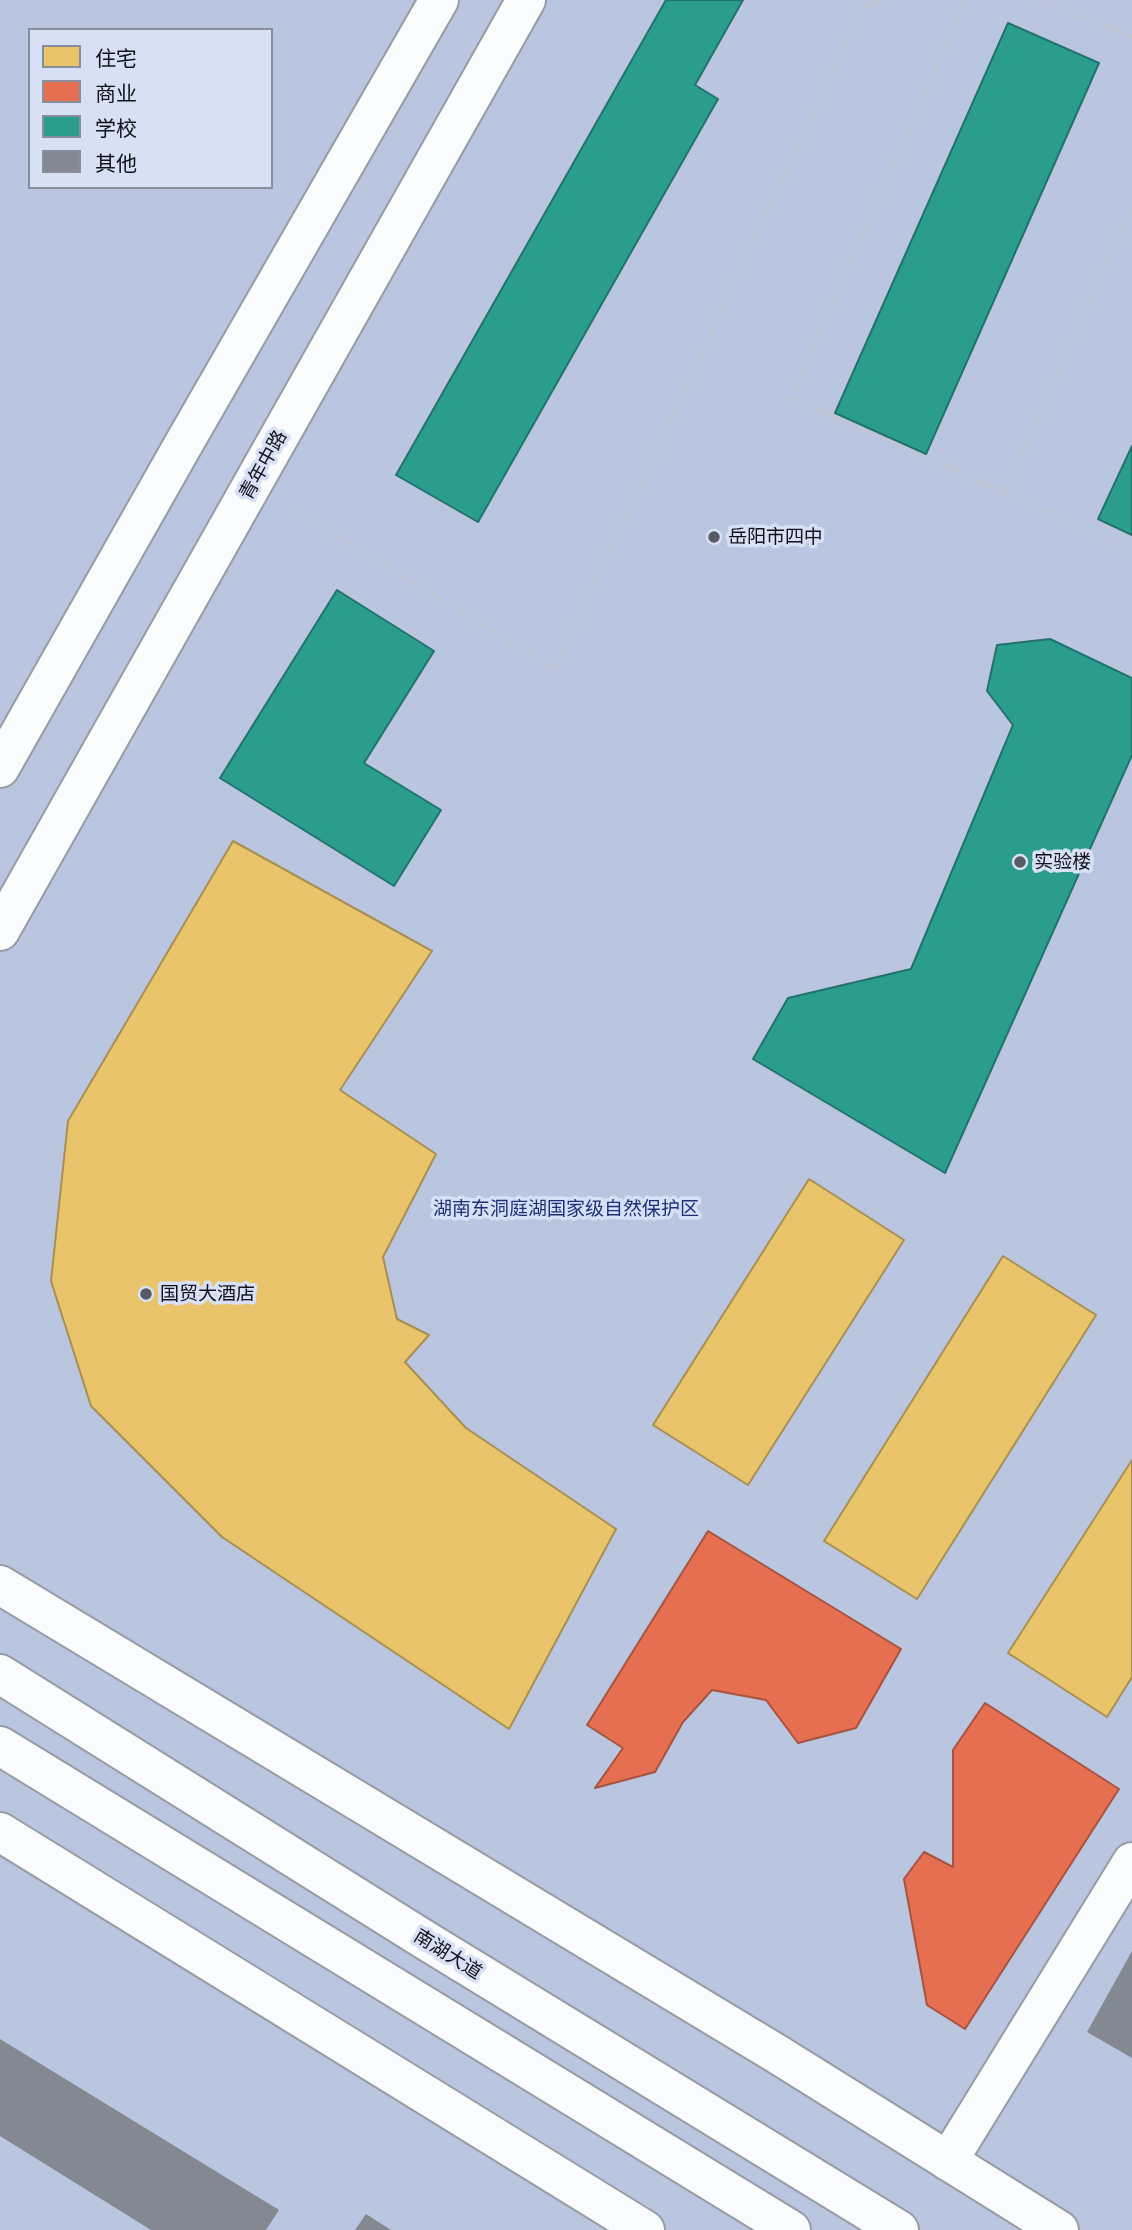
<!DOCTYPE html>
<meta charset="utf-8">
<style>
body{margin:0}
#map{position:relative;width:1132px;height:2230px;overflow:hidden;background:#dee3ee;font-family:Ubuntu,"Noto Sans SC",sans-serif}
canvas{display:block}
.legend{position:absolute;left:28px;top:28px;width:245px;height:161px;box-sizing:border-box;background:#d7e0f5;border:2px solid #878e9d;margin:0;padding:9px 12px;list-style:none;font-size:21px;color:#0f1219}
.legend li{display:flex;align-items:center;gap:14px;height:35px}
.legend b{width:35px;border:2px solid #878e9d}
</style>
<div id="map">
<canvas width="1132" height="2230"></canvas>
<ul class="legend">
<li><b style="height:19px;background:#e9c46a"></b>住宅</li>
<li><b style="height:19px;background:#e76f51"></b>商业</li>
<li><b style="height:19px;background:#2a9d8f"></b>学校</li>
<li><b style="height:19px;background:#848890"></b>其他</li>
</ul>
</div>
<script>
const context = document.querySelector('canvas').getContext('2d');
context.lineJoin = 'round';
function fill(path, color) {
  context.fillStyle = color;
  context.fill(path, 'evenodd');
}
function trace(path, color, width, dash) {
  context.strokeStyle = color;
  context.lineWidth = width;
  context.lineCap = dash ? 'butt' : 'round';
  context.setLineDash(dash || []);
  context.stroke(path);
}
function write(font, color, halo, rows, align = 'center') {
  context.font = font + ' Ubuntu,"Noto Sans SC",sans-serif';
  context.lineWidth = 7;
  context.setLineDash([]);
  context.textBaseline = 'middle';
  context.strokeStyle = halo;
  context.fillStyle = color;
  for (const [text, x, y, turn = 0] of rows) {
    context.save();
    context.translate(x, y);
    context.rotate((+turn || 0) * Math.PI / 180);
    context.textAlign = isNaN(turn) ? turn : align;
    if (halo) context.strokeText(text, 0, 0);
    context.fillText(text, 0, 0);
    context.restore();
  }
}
fill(new Path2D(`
 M0 0H1132V2230H0ZM30 30H271V187H30Z`), '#bac5e0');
const homes = new Path2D(`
 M233 841 432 951 340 1090 436 1154 383 1257 397 1319 429 1335 405 1362 466 1428 616 1529 509 1729 222 1537 91 1406 51 1281 68 1121Z
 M809 1179 904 1240 748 1485 653 1425Z
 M1003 1256 1096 1315 917 1599 824 1541Z
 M1132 1460V1677L1107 1717 1008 1653Z`);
fill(homes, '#e9c46a');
trace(homes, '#a88f52', 2);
const shops = new Path2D(`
 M708 1531 901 1649 856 1728 798 1743 766 1700 712 1690 683 1722 655 1772 595 1788 623 1748 587 1725Z
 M985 1703 1119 1789 965 2029 927 2005 904 1879 924 1852 953 1867V1750Z`);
fill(shops, '#e76f51');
trace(shops, '#a65340', 2);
const schools = new Path2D(`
 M666 0H743L695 85 718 99 478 522 396 475Z
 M1008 23 1099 63 926 454 835 413Z
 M1132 446V535L1098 519Z
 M337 590 434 651 364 763 441 810 394 886 220 778Z
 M1050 639 1132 678V755L945 1173 753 1059 788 998 911 969 1013 725 987 691 997 645Z`);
fill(schools, '#2a9d8f');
trace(schools, '#22736c', 2);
fill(new Path2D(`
 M1132 1951V2058L1087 2032Z
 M0 2039 279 2210 266 2230H151L0 2136Z
 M366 2214 391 2230H355Z`), '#848890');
const minor = new Path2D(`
 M948 2161 1132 1862`);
const major = new Path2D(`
 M0 768 183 445 439 0
 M0 931 526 0
 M0 1585 777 2054 1059 2230
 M0 1674 425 1940 899 2230
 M0 1746 791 2230
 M0 1832 645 2230`);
trace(minor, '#979ba3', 42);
trace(major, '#979ba3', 42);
trace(new Path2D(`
 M966 0 791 398 1004 492 1132 209
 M1039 0 1132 37
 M1004 492 1132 551
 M295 510 555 669 863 6 884 0`), '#c3c5c8', 4.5, [2, 5]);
trace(minor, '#fafbfc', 38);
trace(major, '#fafbfc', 38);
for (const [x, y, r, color] of [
 [714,537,7,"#575b64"],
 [1020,862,7,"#575b64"],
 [146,1294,7,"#575b64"]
]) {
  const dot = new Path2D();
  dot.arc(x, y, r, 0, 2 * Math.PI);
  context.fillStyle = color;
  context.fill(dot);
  trace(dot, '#d7e0f5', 2.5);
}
write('19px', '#0f1219', '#d7e0f5', [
 ["青年中路",263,465,-61],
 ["南湖大道",448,1954,32]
]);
write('19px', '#0f1219', '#d7e0f5', [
 ["岳阳市四中",728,537],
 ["实验楼",1034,862],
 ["国贸大酒店",160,1294]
], 'left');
write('19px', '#1e3077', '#d7e0f5', [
 ["湖南东洞庭湖国家级自然保护区",566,1209]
]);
</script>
